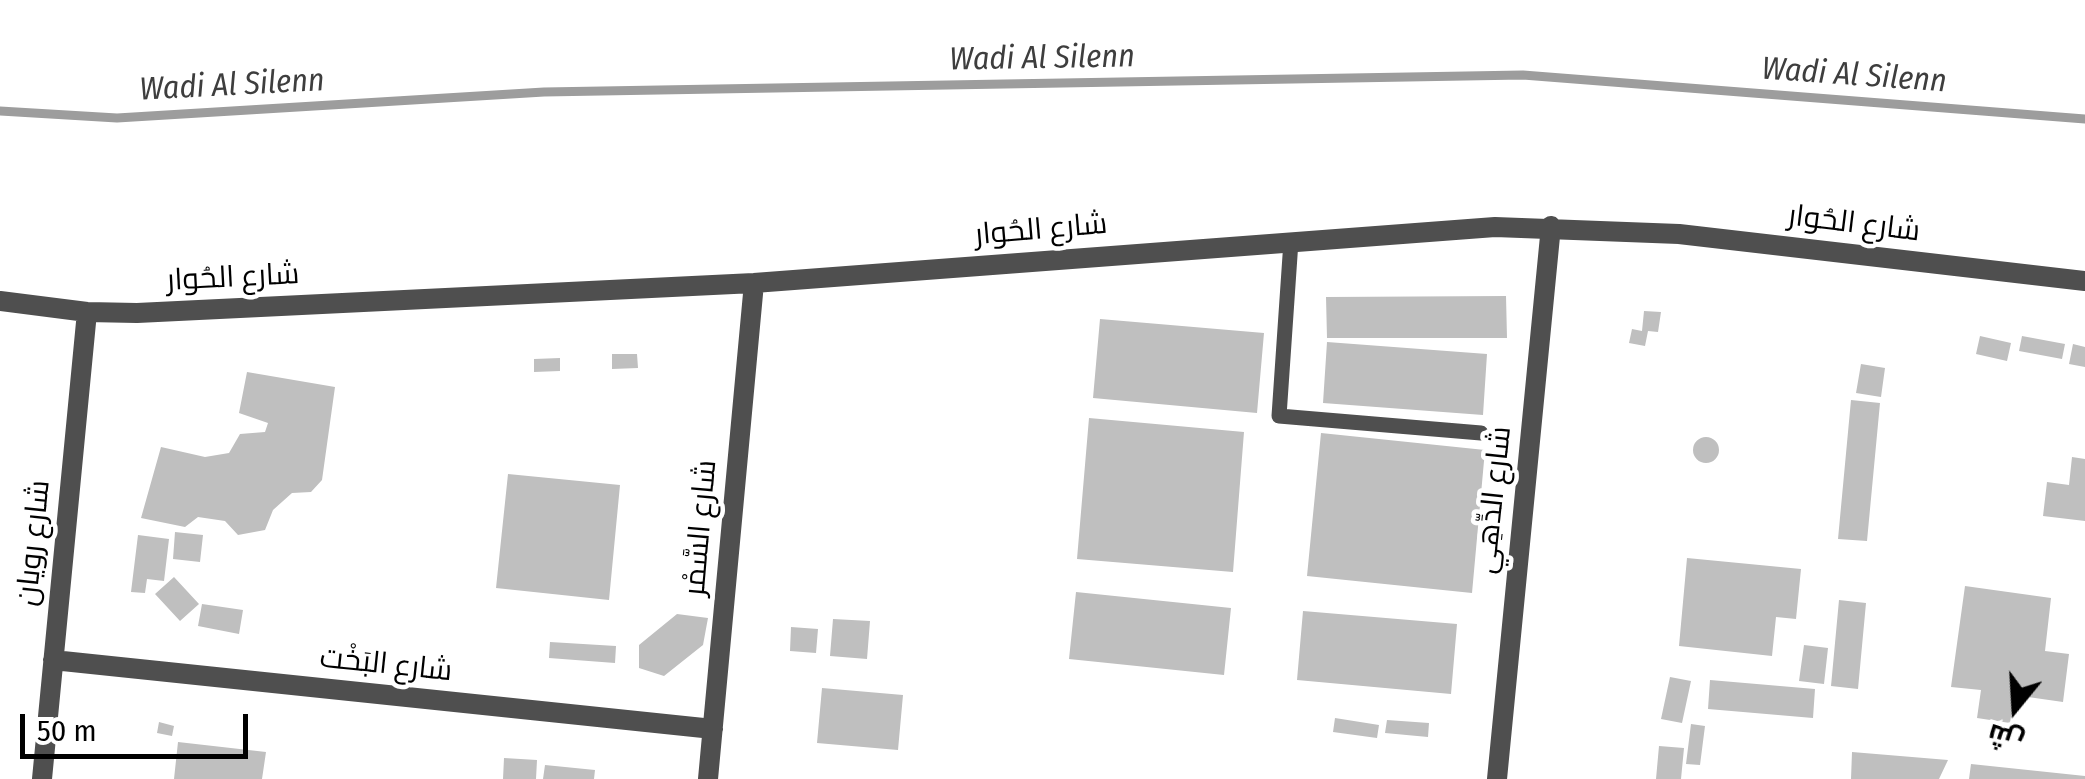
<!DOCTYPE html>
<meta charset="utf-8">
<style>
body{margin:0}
#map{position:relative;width:2085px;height:779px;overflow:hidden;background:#fff;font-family:"Fira Sans Condensed",Cairo,sans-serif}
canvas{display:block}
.north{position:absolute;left:1965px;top:659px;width:100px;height:100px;-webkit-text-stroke:8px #fff;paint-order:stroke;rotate:198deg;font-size:28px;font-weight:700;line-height:40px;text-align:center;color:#000}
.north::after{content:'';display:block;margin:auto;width:35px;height:45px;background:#000;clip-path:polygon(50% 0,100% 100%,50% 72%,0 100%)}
.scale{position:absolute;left:20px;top:714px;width:228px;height:45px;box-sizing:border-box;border:5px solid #000;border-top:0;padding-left:12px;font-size:30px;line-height:35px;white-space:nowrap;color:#000;-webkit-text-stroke:8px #fff;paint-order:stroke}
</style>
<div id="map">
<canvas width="2085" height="779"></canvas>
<div class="north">ش</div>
<div class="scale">50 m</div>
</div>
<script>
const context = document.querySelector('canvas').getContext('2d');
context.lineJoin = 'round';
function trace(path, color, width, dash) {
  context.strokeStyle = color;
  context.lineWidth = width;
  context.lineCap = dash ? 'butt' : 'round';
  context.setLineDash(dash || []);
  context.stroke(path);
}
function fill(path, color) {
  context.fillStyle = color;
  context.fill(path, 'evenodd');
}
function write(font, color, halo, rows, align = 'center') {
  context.font = font + ' "Fira Sans Condensed",Cairo,sans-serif';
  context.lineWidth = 9;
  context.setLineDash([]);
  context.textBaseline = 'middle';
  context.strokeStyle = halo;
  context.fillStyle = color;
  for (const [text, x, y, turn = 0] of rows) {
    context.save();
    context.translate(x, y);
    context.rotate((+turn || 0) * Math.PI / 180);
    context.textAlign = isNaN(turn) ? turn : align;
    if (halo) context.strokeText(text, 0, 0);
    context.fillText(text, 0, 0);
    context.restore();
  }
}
trace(new Path2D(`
 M0 111 117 118 544 92 1523 75 2085 119`), '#9d9d9d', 9);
fill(new Path2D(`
 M1506 296 1507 338H1327L1326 297Z
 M1644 311 1661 312 1658 332 1648 331 1645 346 1629 343 1632 329 1642 331Z
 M1100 319 1264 333 1257 413 1093 398Z
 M1980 336 2011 343 2007 361 1976 354Z
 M2022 336 2065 344 2062 359 2019 351Z
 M1327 342 1487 354 1483 415 1323 403Z
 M2073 344 2085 347V367L2069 364Z
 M612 354H637L638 368 612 369Z
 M560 358V371L534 372V359Z
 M1861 364 1885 368 1881 397 1856 393Z
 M247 372 335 387 322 480 311 492 292 493 273 510 265 530 238 535 225 521 198 517 185 527 141 518 161 447 205 457 229 453 240 434 265 432 268 423 239 413Z
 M1851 400 1880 403 1867 541 1838 539Z
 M1089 418 1244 432 1233 572 1077 559Z
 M1321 433 1485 450 1472 593 1307 576Z
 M1693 450a13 13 0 1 1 26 0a13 13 0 1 1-26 0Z
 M2072 457 2085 459V521L2043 516 2047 482 2069 485Z
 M508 474 620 485 609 600 496 588Z
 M175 532 203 535 200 562 173 559Z
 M138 535 169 539 164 581 147 579 145 593 131 592Z
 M1687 558 1801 569 1796 619 1776 617 1772 656 1679 646Z
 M174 577 199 604 180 621 155 594Z
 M1965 586 2051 598 2045 651 2069 654 2063 702 2014 695 2010 723 1977 718 1981 690 1951 687Z
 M1076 592 1231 608 1224 675 1069 659Z
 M1839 600 1866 603 1858 689 1831 686Z
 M202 604 243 610 239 634 198 626Z
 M1303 611 1457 624 1451 694 1297 680Z
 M677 614 708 618 703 645 664 676 639 668V645Z
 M833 619 870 621 867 659 830 656Z
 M791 627 818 629 816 653 790 651Z
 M550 642 616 646 615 663 549 658Z
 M1804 645 1828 648 1824 684 1799 681Z
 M1670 677 1691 681 1682 723 1661 719Z
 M1710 680 1815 689 1813 718 1708 709Z
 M822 688 903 695 898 750 817 743Z
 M1335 718 1379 725 1377 738 1333 732Z
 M1387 720 1429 723 1428 737 1385 733Z
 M159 722 174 726 172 736 157 733Z
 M1691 724 1705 726 1700 765 1686 764Z
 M178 742 266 752 262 779H174Z
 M1659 746 1684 748 1681 779H1656Z
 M1852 752 1948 760 1939 779H1851Z
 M504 758 537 760 536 779H503Z
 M1971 764 2085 776V779H1969Z
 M545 765 595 770 594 779H543Z`), '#bfbfbf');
trace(new Path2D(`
 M1291 241 1279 416 1481 433`), '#4f4f4f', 15);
trace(new Path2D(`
 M0 301 87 312 137 313 754 283 1495 227 1679 234 2085 281
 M53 660 713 729
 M42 779 87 312
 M708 779 754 283
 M1497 779 1551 226`), '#4f4f4f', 20);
write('30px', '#000', '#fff', [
 ["شارع الحُوار",1854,224,7],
 ["شارع الحُوار",1041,230,-5],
 ["شارع الحُوار",233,278,-3],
 ["شارع الدِّهِي",1494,500,-84],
 ["شارع السَّمْر",701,528,-85],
 ["شارع رويان",34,543,-84],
 ["شارع البَخْت",386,665,6]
]);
write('italic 32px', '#3e3e3e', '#fff', [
 ["Wadi Al Silenn",1042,59,-1],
 ["Wadi Al Silenn",1854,76,4],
 ["Wadi Al Silenn",232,86,-3]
]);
</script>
